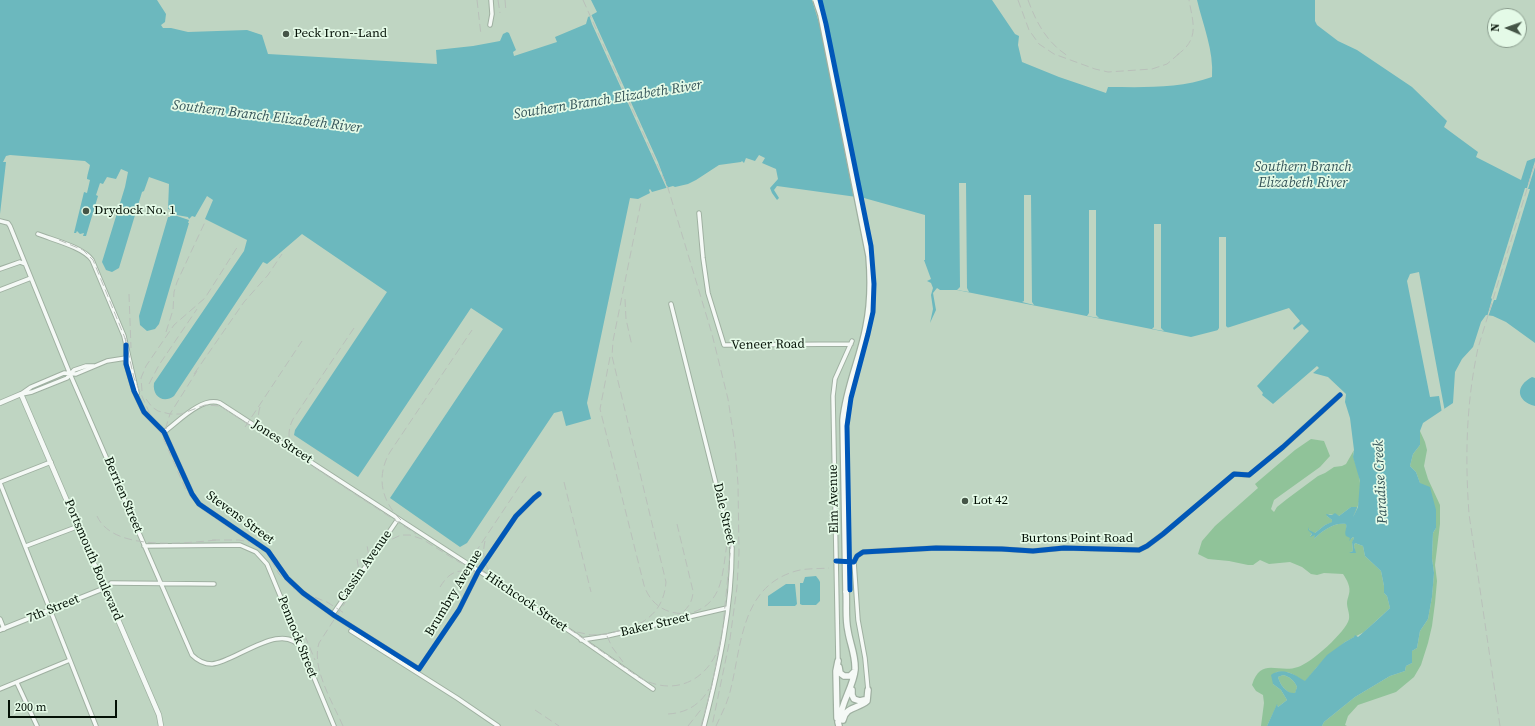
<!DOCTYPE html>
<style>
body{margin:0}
#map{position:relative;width:1535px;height:726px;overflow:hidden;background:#bfd5c2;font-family:"Source Serif 4",serif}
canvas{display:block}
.north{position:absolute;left:1487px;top:8px;width:40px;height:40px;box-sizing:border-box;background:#e4fae7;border:1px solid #8a9c8d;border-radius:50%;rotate:272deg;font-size:11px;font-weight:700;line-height:16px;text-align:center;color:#031005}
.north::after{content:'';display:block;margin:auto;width:14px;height:18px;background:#455547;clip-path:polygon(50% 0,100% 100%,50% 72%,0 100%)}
.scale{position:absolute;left:8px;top:700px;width:109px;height:18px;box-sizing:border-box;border:2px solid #031005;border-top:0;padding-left:5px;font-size:12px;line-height:14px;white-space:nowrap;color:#031005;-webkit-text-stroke:3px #e4fae7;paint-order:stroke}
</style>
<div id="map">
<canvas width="1535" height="726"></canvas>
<div class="north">N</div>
<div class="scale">200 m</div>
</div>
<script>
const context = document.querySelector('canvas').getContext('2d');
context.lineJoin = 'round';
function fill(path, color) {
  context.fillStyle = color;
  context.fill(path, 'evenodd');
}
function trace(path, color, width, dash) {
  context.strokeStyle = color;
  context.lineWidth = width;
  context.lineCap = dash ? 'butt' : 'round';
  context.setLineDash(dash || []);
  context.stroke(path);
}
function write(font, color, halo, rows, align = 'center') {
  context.font = font + ' "Source Serif 4",serif';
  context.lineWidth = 3.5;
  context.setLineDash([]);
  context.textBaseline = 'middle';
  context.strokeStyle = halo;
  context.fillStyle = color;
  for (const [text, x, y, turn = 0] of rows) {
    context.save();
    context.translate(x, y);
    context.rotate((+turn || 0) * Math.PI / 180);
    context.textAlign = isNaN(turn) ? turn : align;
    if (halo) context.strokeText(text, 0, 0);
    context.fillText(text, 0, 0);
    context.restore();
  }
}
fill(new Path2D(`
 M1420 431 1425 442 1427 450 1424 466 1428 479 1440 505V524L1435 565 1437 581 1435 603 1432 626 1428 643 1421 665 1414 677 1396 692 1358 705 1348 716 1345 725 1347 726H1322L1324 722 1355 697 1390 676 1405 671 1406 666 1412 663V651L1417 648 1420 631 1428 619 1432 597 1434 573 1432 558 1433 533 1436 528 1416 472 1410 466 1413 454 1420 445Z
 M1311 439 1324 441 1330 456 1320 467 1274 500 1271 509 1274 512 1277 507 1287 499 1318 476 1325 473 1334 467 1342 466 1346 464 1354 450C1352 457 1355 461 1357 468 1362 484 1362 502 1353 517L1356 507H1351L1339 516 1329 514 1327 516 1332 520 1333 522 1325 525 1315 533H1312L1308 528 1312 534 1310 536 1316 534 1314 539C1322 531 1334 522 1346 524V530L1351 539 1353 537 1354 538 1352 543 1353 551 1350 552 1355 551 1354 546 1355 543 1363 546 1365 556 1381 571 1384 586V593L1387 596 1390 608 1364 632 1345 642 1338 648 1317 667 1305 682C1293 674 1290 671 1276 672L1273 684 1281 690 1287 700 1278 707 1277 705 1267 726H1261L1264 703 1263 695 1256 691 1252 685C1261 656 1278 674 1298 667 1311 663 1346 632 1349 619 1350 614 1347 608 1347 603 1347 600 1348 598 1349 594 1351 587 1347 580 1343 574L1324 573 1317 575 1311 574 1302 567 1290 562 1269 564 1260 560 1253 565H1248L1229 561 1208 559 1198 554 1202 541 1215 526 1258 488 1255 484 1295 450Z
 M1283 675C1290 677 1294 680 1297 687L1295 694C1287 694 1280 685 1278 677Z`), '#90c399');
fill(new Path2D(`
 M0 0H157L166 14 165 22 161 25 163 28H171L188 32 247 30 262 35 268 54 437 64 436 50 473 46 500 41 503 34 507 32 509 33 516 50 513 52 514 56 557 42 555 37 586 24 588 17 597 12 591 0H992L1015 34 1019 36 1018 45 1022 62 1059 77 1106 93 1108 87C1143 87 1178 89 1212 77 1214 51 1203 25 1197 0H1315V21L1317 25 1338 41 1357 50 1412 87 1447 121 1444 127 1478 152 1476 157 1521 180 1527 161 1535 158V343L1506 322 1493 316 1486 315 1481 322 1473 347 1462 359 1455 372 1453 403 1423 423 1420 431V445L1413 454 1410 466 1416 472 1420 483 1430 487 1436 510V528L1433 533 1432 558 1434 573 1432 597 1428 619 1420 631 1417 648 1412 651V663L1406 666 1405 671 1390 676 1355 697 1324 722 1322 726H1267L1277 704 1278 707 1287 700 1281 690 1273 684 1271 675C1282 666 1295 675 1305 681L1327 655 1345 642 1354 637 1355 635 1358 637C1369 627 1380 618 1390 608L1387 596 1384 593V586L1381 571 1365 556 1363 546 1355 543 1354 546 1356 553H1349L1353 551 1352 542 1354 538 1353 537 1349 541 1350 538 1346 536C1344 532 1347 529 1346 524 1334 522 1322 531 1314 539L1315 535 1310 537 1312 534 1308 530V527L1309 530 1315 533 1325 525 1332 522V520L1327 516 1326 514 1332 515 1335 513 1339 516 1351 507H1357L1353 517 1358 507 1360 481 1353 457 1354 450 1350 418 1345 402 1346 394 1328 377 1313 373 1319 368 1317 366 1273 404 1262 395 1263 393 1257 386 1309 331 1302 324 1294 330 1293 328 1300 321 1289 308 1230 327 1191 337 957 290H940L937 288 933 293 936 310 930 323 933 309 931 295 933 288 931 283 927 281 931 279 924 260H925V215L864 198 777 186 774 190 779 198 777 200 772 193 770 188 778 179 776 169 762 163 765 158 759 155 755 161 746 158 744 163 742 161 741 162 719 165 696 180 688 184 675 187 673 186 652 192 650 189 649 190 650 193 638 199 630 198 587 403 591 419 566 426 562 411 554 413 467 543 460 547 390 498 503 329 471 308 358 477 294 435 295 430 387 292 302 234 267 264 263 262 174 396C163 404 152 396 154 383L244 251 247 240 205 219 213 200 207 196 195 217 192 216 189 219 188 217 171 214 172 210 168 209 169 184 149 177 144 191 142 192 119 268 112 272 106 270 102 262 125 187 128 172 121 169 116 179 107 177 103 184 100 183 96 195 98 196 86 236H83L84 233 80 234 77 231 76 233H74L84 192 87 193 90 180 87 179C87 176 89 170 90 165L85 161 10 155 6 156 3 162H6L0 214ZM1283 675C1290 677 1294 680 1297 687L1295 693C1287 694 1280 685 1278 677Z
 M171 214 189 220 188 223H189L159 324 155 329 147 331 140 325 139 316 168 217H170Z
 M1532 377 1535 378V406C1516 401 1515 386 1532 377Z
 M816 576 819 580 820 582V601L816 605H802L800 604V583H803L805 577Z
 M786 584H795L797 604 795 606H768V596Z`), '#6cb8be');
fill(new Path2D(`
 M812 0H821L824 7 863 200 854 199 820 26Z
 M591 14 658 162 668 189H667L592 24 589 15Z
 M1535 161V167L1528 189H1530L1496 300H1494L1488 317H1487L1492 299 1491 298 1525 188H1527Z
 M959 183H966L967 288 969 292 957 290 960 287Z
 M1024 195H1031L1032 302 1034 305 1022 302 1024 301Z
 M1089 210H1096V315L1099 318 1087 316 1089 313Z
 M1154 224H1161V328L1164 331 1152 329 1154 327Z
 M1219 237H1226V326L1228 328 1217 331 1219 328Z
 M1419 272 1445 412 1442 413 1439 396 1430 397 1407 281 1410 274Z`), '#bfd5c2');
const minor = new Path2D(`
 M490 25 492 14 491 0
 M699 213 703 258 708 293 724 345 851 344
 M0 221 8 223 10 226 70 374 192 655C198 661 204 664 212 664 236 662 284 618 302 650
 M38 234C53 240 83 247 92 260L124 336 137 393
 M0 269 20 262 25 264
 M0 290 31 278
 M671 304 732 548C732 608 719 668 704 726
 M126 345V364L134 391 144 412 164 432 192 494 199 504 268 551 287 578 303 593 335 616 419 669 459 610 478 572 516 516 534 498 539 494
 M21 394 31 387 64 373 76 374 107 361 126 358
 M22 394 32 392 67 378 74 370 86 366H94
 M164 432C178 422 202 396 220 403L482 573 571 632 653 689
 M0 482 51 462
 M0 483 96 726
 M26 546 79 526
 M144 546 240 545 256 552 267 564 334 726
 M836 561 854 562 857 556 863 552 936 548 1002 549 1033 551 1064 548 1139 550 1147 546 1163 534 1234 474 1249 475 1283 447 1340 395
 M854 562 858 620 865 658 868 690
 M111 583 214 584
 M333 614 398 519
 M0 619 4 629
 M351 631 457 698 498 726
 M581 640 607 636 727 608
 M838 661 833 396 835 379 852 341
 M17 683 37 726
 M0 689 70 660`);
const tertiary = new Path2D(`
 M0 630 105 588`);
const secondary = new Path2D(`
 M0 403 21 394 159 715 161 726`);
const primary = new Path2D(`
 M839 667 840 673 844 676H850L854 672
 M852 690V695L854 699 860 701 864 700
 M837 718 836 671 838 661
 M840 720C841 702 853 688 855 670 856 656 850 644 848 631 845 618 847 604 846 591
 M843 720C846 706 858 709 867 701L868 690
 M838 722 839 726`);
trace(minor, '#9fb0a1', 5.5);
trace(tertiary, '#9fb0a1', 6);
trace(secondary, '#9fb0a1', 6);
trace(primary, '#9fb0a1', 8);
trace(minor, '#f5f9f6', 3.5);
trace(tertiary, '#f5f9f6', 4);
trace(secondary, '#f5f9f6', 4.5);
trace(primary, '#f5f9f6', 5.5);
trace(new Path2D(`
 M477 0 481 35
 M498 0 500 13
 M505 0 506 12
 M583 0 668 188 712 334 728 399 735 445 738 484 739 552 737 587 730 639 712 726
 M1018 0 1029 30 1039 44 1054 54 1095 69 1108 72 1152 69 1167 64 1181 52
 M1028 0C1036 22 1047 43 1068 56
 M1177 55C1200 39 1193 23 1189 0
 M59 240 83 250 93 260 127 343
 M129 294 131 348
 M625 299 626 319 632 346
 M354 328 293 419C284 437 291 451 306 462L416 534
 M166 332 173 310 174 292 177 282 205 222
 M125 338 134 378 149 412 160 431 185 488 193 500 202 509 267 553 279 574 293 588 298 591 327 602 344 613
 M610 357 600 409 644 585C651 607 670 616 691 613
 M194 374 244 302 268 275 282 254
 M149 384 159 365 197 309
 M142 391 141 378 146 366 174 325 205 298 238 246
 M146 399 152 407 158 411 170 414H181L205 405 220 406 294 454
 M260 407C257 417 258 425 265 433
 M245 427 302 341
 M167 441 166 427 170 414 197 371
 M564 482 591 592
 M97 516C113 552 185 543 217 540
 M401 520C381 501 376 476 390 452L472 330
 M677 524 693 591C693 601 688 609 679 615
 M212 540H239L249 542
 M485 541C482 554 484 566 493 576
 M475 553 527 475
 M357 559 359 571 358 580
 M367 566 369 557 367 545
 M440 587C450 571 458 569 476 572
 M628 629C651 620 664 607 666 582L612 356 613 341 641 202
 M577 632 591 635 606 634 691 613C724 603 722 573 727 544
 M305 636 315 660
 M607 636 612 647 623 662
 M535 710 559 726
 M668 714C686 713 700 705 709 689
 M343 726C333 703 311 668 319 643L379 550 388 541 401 535H410L422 539 459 562 482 571 548 614 637 676C672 698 708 682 720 644
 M688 726 703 707
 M701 726 712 685 723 626 732 534
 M716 726C721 715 727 704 730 692 742 646 740 587 796 571 806 568 818 569 829 568
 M1500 726 1469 514C1465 458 1466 404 1478 348L1535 163`), '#b9c0ba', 1, [8, 4]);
const primaryBridge = new Path2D(`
 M816 0 821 15 869 256C871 280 871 303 866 327 860 359 846 388 843 420L846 591`);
trace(primaryBridge, '#9fb0a1', 8, []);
trace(primaryBridge, '#f5f9f6', 5.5);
trace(new Path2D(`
 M820 0 826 24 871 246 874 284 873 312 868 334 851 398 847 426 850 590
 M126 345V364L134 391 144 412 164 432 192 494 199 504 268 551 287 578 303 593 335 616 419 669 459 610 478 572 516 516 534 498 539 494
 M836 561 854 562 857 556 863 552 936 548 1002 549 1033 551 1064 548 1139 550 1147 546 1163 534 1234 474 1249 475 1283 447 1340 395`), '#0057b8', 5);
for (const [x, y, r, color] of [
 [286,34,4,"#455547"],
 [86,211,4,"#455547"],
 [965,501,4,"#455547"]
]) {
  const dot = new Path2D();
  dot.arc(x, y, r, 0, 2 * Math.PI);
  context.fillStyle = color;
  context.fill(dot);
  trace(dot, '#e4fae7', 1.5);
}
write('13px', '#031005', '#e4fae7', [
 ["Peck Iron--Land",294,34],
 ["Drydock No. 1",94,211],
 ["Lot 42",973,501]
], 'left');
write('13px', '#031005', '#e4fae7', [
 ["Veneer Road",768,345,-1],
 ["Jones Street",282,442,33],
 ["Berrien Street",123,495,67],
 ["Elm Avenue",834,499,-91],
 ["Dale Street",724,514,77],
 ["Stevens Street",240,518,36],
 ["Burtons Point Road",1077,539],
 ["Portsmouth Boulevard",93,560,67],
 ["Cassin Avenue",365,566,-55],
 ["Brumbry Avenue",454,593,-59],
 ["Hitchcock Street",526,602,34],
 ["7th Street",53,609,-22],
 ["Baker Street",655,625,-13],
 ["Pennock Street",297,637,68]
]);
write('italic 14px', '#355459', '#e4fae7', [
 ["Southern Branch Elizabeth River",608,100,-9],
 ["Southern Branch Elizabeth River",267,117,7],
 ["Southern Branch",1303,167],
 ["Elizabeth River",1303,183],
 ["Paradise Creek",1381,482,-93]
]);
</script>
